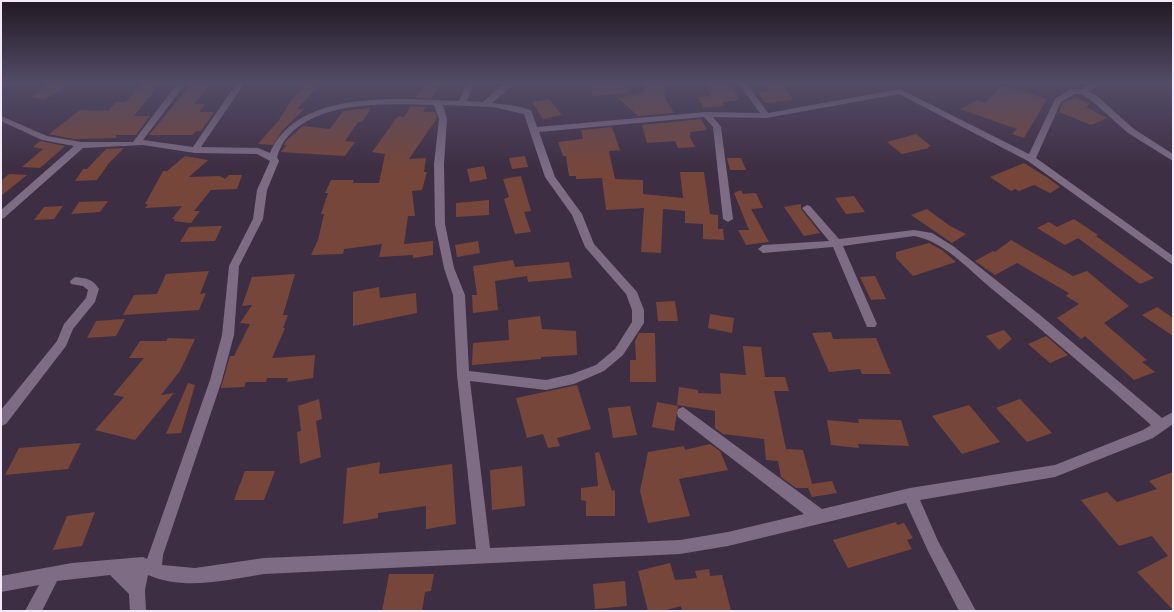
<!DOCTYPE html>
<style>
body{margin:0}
#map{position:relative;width:1174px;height:612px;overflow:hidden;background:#3e2e43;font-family:Bitter,serif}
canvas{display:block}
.frame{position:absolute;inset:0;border:2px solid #f3e9f7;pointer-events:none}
</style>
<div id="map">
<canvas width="1174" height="612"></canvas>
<div class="frame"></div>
</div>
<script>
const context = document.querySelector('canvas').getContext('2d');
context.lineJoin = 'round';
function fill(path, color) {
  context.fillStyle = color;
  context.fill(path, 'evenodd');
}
fill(new Path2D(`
 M48 84H70L44 100 31 97Z
 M142 84H160L134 116H150L136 135H116V138L73 139 49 134 80 110 108 111 116 102H126Z
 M191 84H211L194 104H205L199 112H214L201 131H196L192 135H149Z
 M306 84 318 86 297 109H304L282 131 273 145 258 144 279 120 292 99Z
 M425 84H440L431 98H416Z
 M590 84H627L628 93 593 96Z
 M644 84H663L666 100 674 113 638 116 618 98 644 92Z
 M706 84H732L739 100 722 102 724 106 703 108 698 97 711 96Z
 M765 84H781L793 100 765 103 758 92 769 91Z
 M1002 85 1047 99 1024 138 1012 134 1017 129 960 109 978 100 985 103Z
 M1075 97 1090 104 1086 107 1107 118 1091 125 1059 112 1062 103Z
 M549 99 562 115 543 119 532 102Z
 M411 106 426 107 423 112H435L437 118 409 159 426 158 424 172H427L422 190 412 191 415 216H408L404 244 433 241V255L413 258V255L379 257 382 244 344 249 343 254 311 255 318 240 324 214H321L328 193H325L331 180H354L353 183H379L385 154 372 152 395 120 399 116 404 117Z
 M371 108 362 122H358L345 141 355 142 345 156 281 152 287 145H284L286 141 303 126 330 129 343 111Z
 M701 119 707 130 690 132 691 135H689L695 147 678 148 675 141 647 143 642 125Z
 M612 127 620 150 609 151 615 179 643 180V194L683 198 680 172H704L710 214 718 215V229H723L724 240 703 239V224L685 223V211L663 209 661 253 641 252 644 208 606 210 602 178 576 179V176H569L566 156H563L558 142 583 139 581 130Z
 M916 134 931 146 927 147 929 148 902 154 887 142Z
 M40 141 65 146 40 168 22 167 43 149 33 147Z
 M124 148 109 163 97 180 75 181 83 169H87L106 149Z
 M185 156 208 160 189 177 220 176 225 179 229 175H242L237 189 211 190 194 211H200L191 223 174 221 175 219H172L182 206 145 208 148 204H145L163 171H167Z
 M525 156 528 167 512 169 509 158Z
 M727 158H741L746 170H730Z
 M1024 163 1048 178 1060 187 1050 193 1034 185 1019 191 1015 189 1011 191 990 177Z
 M484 166 487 179 470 182 467 169Z
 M9 174 27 175 1 196V181Z
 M521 176 531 211 524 212 531 232 515 234 504 199 509 197 503 179Z
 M741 190 743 194 756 193 763 208 751 209 769 242 746 245 738 230H749L734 193Z
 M854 196 865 212 846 214 835 198Z
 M489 200V215L456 217V203Z
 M108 201 100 212 71 214 79 202Z
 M801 204V209L820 233 804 236 784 207Z
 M63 206 54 219 34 220 44 207Z
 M927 209 950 226 966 234 952 243 911 215Z
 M1074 219 1098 235 1096 236 1154 278 1140 284 1078 238 1065 245 1037 228 1049 222 1057 227Z
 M222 226 215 241 180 242 189 227Z
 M1011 240 1073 276 1087 271 1129 306 1104 323 1147 360 1142 362 1155 372 1134 380 1085 336 1081 339 1057 318 1079 304 1066 296 1069 293 1017 263 995 275 975 261 993 251 995 252Z
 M478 241 480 253 457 257 455 245Z
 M929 243 942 250 956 262 913 276 896 258V252Z
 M513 260 515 267 569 262 572 278 528 282 527 276 495 281 498 310 473 313 472 295H477L473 266Z
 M209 271 200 294 206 293 199 310 123 315 134 295 157 294 166 274Z
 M295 274 283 315H288L283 328H285L272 358 315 355 313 378 287 382 288 378H267L266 382H246L244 387 221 388 230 356H234L250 324 240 323 252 305 242 306 252 277Z
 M875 276 886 299 871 300 860 277Z
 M379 287 380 298 416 293 417 313 353 326V292Z
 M675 301 678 321H658L656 302Z
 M1157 307 1173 318V336L1142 315Z
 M710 314 734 318 732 333 708 328Z
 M540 316 542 329 576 331 577 355 541 357V359L472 365 473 343 509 340 508 320Z
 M125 319 116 336 87 338 96 321Z
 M1004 330 1012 339 999 350 986 336Z
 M831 332 833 339 876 338 891 374H862L860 369 829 372 812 333Z
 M639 333H655L656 382H630V360H636L635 341Z
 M1046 336 1068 355 1050 363 1028 344Z
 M168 338 195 339 180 371 161 395 174 393 135 440 95 430 124 397 113 395 144 358H129L140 341H166Z
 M743 346 761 347 765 377H785L789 391H774L786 449 803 450 812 484 832 481 837 493 812 497 808 488H796L781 477 778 461 766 460 764 439 723 434 715 428V411L677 405 679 387 698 390V393L721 394 720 373 746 375Z
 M188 383 195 385 181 433 166 434Z
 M577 385 591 429 557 438 560 446 548 448 543 434 527 438 516 398Z
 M319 399 322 419 316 421 321 457 300 464 297 432 301 431 298 406Z
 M1020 399 1052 433 1027 442 996 408Z
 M657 402 678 406 674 431 652 427Z
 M969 405 1000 442 962 454 932 416Z
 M630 406 637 435 613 438 608 408Z
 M858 419 901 420 909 446 858 444 859 448 831 445 827 420 859 423Z
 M81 443 68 469 5 475 19 448Z
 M710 444 720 451 728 470 679 479 690 516 648 523 640 491 648 452 684 446 685 450Z
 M599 452 612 491 615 490V516H586V501L581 500V488L598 486 595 453Z
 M380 462 379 474 452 464 456 524 426 529V506L378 513V518L343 524 347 468Z
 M522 466 525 506 492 510 490 470Z
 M245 471H275L264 500H234Z
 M1173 472V610L1137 572 1168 556 1152 536 1119 546 1081 500 1107 492 1117 502 1157 489 1149 481Z
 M95 512 82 546 53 550 67 516Z
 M896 522 897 525 904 523 913 538 907 540 912 549 848 568 833 540Z
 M670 563 675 580 697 578 695 571 709 569 710 576 722 575 731 611H682L681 606 663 611H648L638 571Z
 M389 574H434L431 591 425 592 422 611H382Z
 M625 581 627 606 595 609 593 584Z`), '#77463a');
fill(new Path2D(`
 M177 84H185L143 140 193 147 236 84H244L201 147 258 148 270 153C298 88 401 99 459 101L466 84H474L467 101 483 102 501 86 518 84 507 90 492 103 516 106 531 110 537 127 706 112 760 113 739 84H747L768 113 900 89 1029 154 1055 99 1071 89H1082L1089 84H1099L1089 92 1097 96 1134 129 1173 154V161L1128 133 1091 100 1081 94H1075L1061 102 1036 158 1173 256V265L1028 161 899 94 766 118 713 117 721 127 733 219 728 222 723 219 713 127 704 117 539 132 555 177 582 214 594 244 637 292 644 310V323L623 355 604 371 574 384 546 390 470 381 490 548 680 540 728 532 804 514 678 417 677 413 678 409 683 407 822 509 910 488 1055 465 1143 430 1151 425C1099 379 1046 333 992 289 969 270 944 241 914 236L843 246 877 324 875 327H867L833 247 763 253 758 249 763 245 829 241 802 208 807 205 810 206 839 239 914 230 932 233 953 246 1040 315 1162 418 1173 412V424L1153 438 1055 477 920 500 938 541 976 611H959L928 551 906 503 728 546 680 554 264 574C226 580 185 591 148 575L145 590 146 611H130L129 594 110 575 57 581 42 611H25L39 585 1 592V576L72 563 143 557 147 559 210 380 222 335 229 266 253 219 257 190 270 161 257 154 195 153 143 145 83 148 4 218 1 219V210L74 146 42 140 1 121V116L47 136 81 142H133ZM434 105 439 119 434 164 435 224 444 268 453 295 457 375 476 549 264 558 195 568 162 565 163 555 222 380 234 335 239 266 263 219 267 190 279 161 277 157C279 151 281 145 285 140 316 99 389 104 434 105ZM443 105 493 107 524 114 545 177 572 215 585 247 626 294 632 310V322L615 349 596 365 572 374 546 380 469 371 465 295 454 268 445 224 444 164 447 119Z
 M1165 84H1173V89Z
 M75 277C86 278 93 279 99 289L95 302 73 329 66 346 6 424 1 426V410L57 341 64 324 86 298 88 290 83 286 71 284 70 281Z`), '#7e6c85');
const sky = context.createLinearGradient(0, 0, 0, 170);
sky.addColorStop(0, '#221925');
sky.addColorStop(0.49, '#524c66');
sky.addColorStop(1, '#524c6600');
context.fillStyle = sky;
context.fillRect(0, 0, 1174, 170);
</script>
